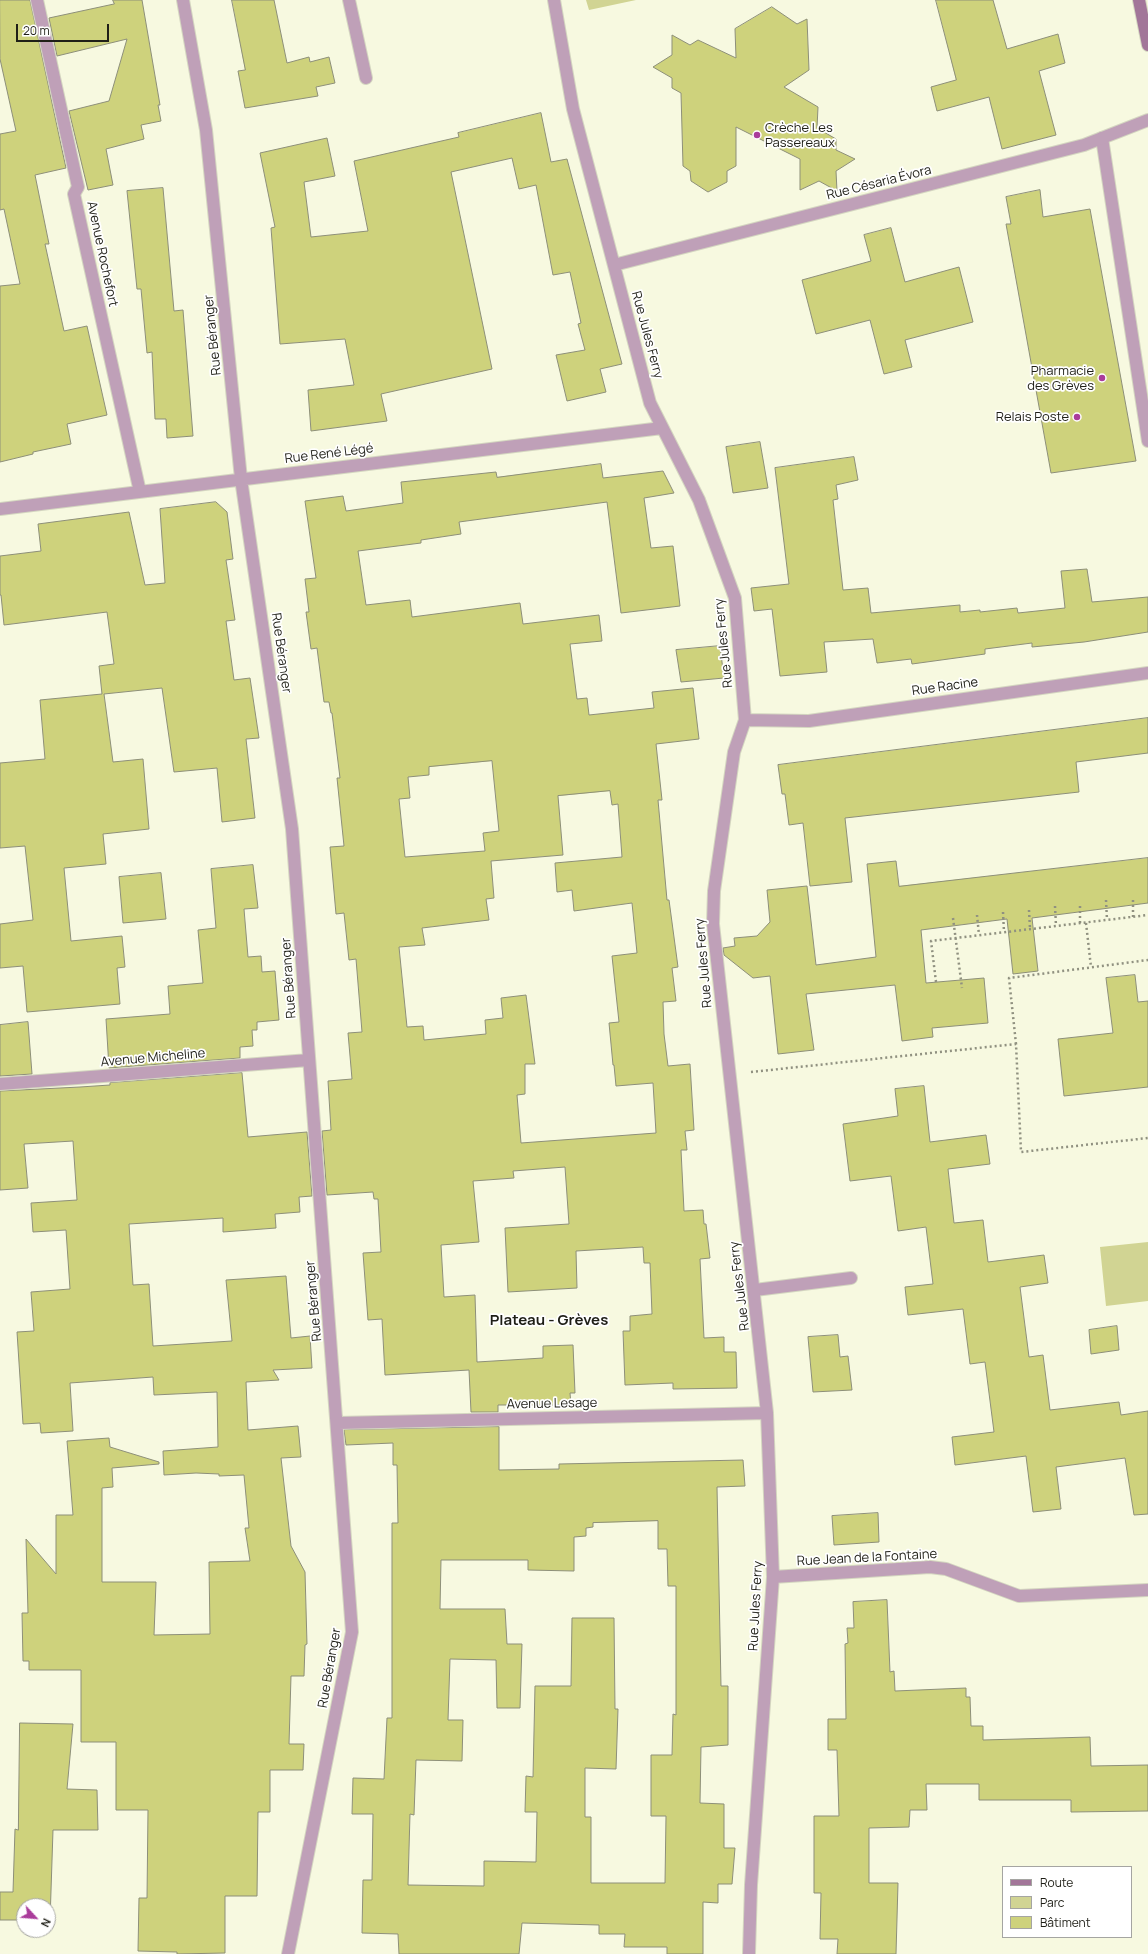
<!DOCTYPE html>
<meta charset="utf-8">
<style>
body{margin:0}
#map{position:relative;width:1148px;height:1954px;overflow:hidden;background:#f7f9e0;font-family:Manrope,sans-serif}
canvas{display:block}
.legend{position:absolute;left:1002px;top:1866px;width:130px;height:72px;box-sizing:border-box;background:#fff;border:1px solid #a5a5a2;margin:0;padding:5px 7px;list-style:none;font-size:12px;color:#1f1f17}
.legend li{display:flex;align-items:center;gap:8px;height:20px}
.legend b{width:20px;border:1px solid #a5a5a2}
.north{position:absolute;left:16px;top:1898px;width:40px;height:40px;box-sizing:border-box;background:#fff;border:1px solid #a5a5a2;border-radius:50%;rotate:116deg;font-size:11px;font-weight:700;line-height:16px;text-align:center;color:#1f1f17}
.north::after{content:'';display:block;margin:auto;width:14px;height:18px;background:#aa3c9b;clip-path:polygon(50% 0,100% 100%,50% 72%,0 100%)}
.scale{position:absolute;left:16px;top:24px;width:93px;height:18px;box-sizing:border-box;border:2px solid #1f1f17;border-top:0;padding-left:5px;font-size:12px;line-height:14px;white-space:nowrap;color:#1f1f17;-webkit-text-stroke:3px #fff;paint-order:stroke}
</style>
<div id="map">
<canvas width="1148" height="1954"></canvas>
<ul class="legend">
<li><b style="height:5px;background:#a27699"></b>Route</li>
<li><b style="height:11px;background:#d1d493"></b>Parc</li>
<li><b style="height:11px;background:#ced27c"></b>Bâtiment</li>
</ul>
<div class="north">N</div>
<div class="scale">20 m</div>
</div>
<script>
const context = document.querySelector('canvas').getContext('2d');
context.lineJoin = 'round';
function fill(path, color) {
  context.fillStyle = color;
  context.fill(path, 'evenodd');
}
function trace(path, color, width, dash) {
  context.strokeStyle = color;
  context.lineWidth = width;
  context.lineCap = dash ? 'butt' : 'round';
  context.setLineDash(dash || []);
  context.stroke(path);
}
function write(font, color, halo, rows, align = 'center') {
  context.font = font + ' Manrope,sans-serif';
  context.lineWidth = 3.5;
  context.setLineDash([]);
  context.textBaseline = 'middle';
  context.strokeStyle = halo;
  context.fillStyle = color;
  for (const [text, x, y, turn = 0] of rows) {
    context.save();
    context.translate(x, y);
    context.rotate((+turn || 0) * Math.PI / 180);
    context.textAlign = isNaN(turn) ? turn : align;
    if (halo) context.strokeText(text, 0, 0);
    context.fillText(text, 0, 0);
    context.restore();
  }
}
fill(new Path2D(`
 M586 0H636L589 10Z
 M1148 1242V1301L1106 1306 1100 1247Z`), '#d1d493');
const building = new Path2D(`
 M0 0H30L66 168 35 175 49 244H45L64 331 87 326 107 415 67 424 71 444 33 452V454L0 462V286L20 284 4 209 0 210V134L16 131 0 59Z
 M113 0H142L160 105H158L161 121 141 125 144 139 106 149 113 185 88 190 69 111 109 101 127 39 57 56 49 18 114 4Z
 M232 0H274L287 63 309 57 310 62 329 57 335 83 316 87 318 96 245 108 238 71 245 70Z
 M936 0H993L1007 49 1058 34 1065 63 1039 71 1056 135 1002 149 989 97 937 111 931 87 956 80Z
 M772 7 797 24 807 19 809 70 784 87 818 107 817 128 836 139V150L855 159 836 171 837 191 819 181 800 190V159L736 127V166L727 171V182L708 192 691 181 690 171 683 166 681 93 672 88V78L653 67 672 55V35L690 45 698 40 736 58 735 29Z
 M541 113 551 162 567 159 622 364 600 369 606 392 567 401 556 355 585 350 578 324 581 323 570 272 553 275 536 185 519 189 512 158 451 172 492 369 381 394 387 421 311 431 308 390 354 385 345 339 280 344 271 228 275 227 260 153 327 138 335 176 304 182 311 237 368 231 354 161 459 137 458 133Z
 M163 188 174 311 183 310 193 436 167 438 166 419H155L152 352 147 353 141 289H137L127 191Z
 M1040 190 1043 217 1090 209 1136 461 1051 473 1006 224H1011L1006 197Z
 M891 228 905 282 959 267 973 322 905 340 912 367 884 374 870 320 816 334 802 280 871 261 864 235Z
 M760 442 768 488 733 493 726 447Z
 M854 457 858 480 836 485 838 499 833 500 843 590 868 588 871 613 960 605V612L980 610V612L1017 608 1018 613 1065 608 1061 571 1087 569 1092 602 1148 597V632L1084 642 1032 647V643L985 649V654L912 664 911 659 877 663 873 639 824 642 827 672 780 676 772 609 754 611 751 588 789 584 775 468Z
 M601 464 603 478 663 471 674 493 644 498 651 548 673 546 680 606 621 613 607 502 459 522 461 534 421 540V543L358 551 366 605 410 600 412 617 520 603 523 624 599 615 602 641 570 644 577 699 587 698 589 715 654 708 652 692 693 688 699 739 656 744 662 800H658L667 900H669L678 967 672 968 676 1001 663 1002 664 1034 668 1066 690 1064 694 1130 685 1131 687 1150H681L684 1211 703 1210 704 1224H706L710 1258 700 1259 704 1338 724 1337V1352H736L737 1388 673 1389V1383L625 1385 623 1331H630V1316L652 1314 650 1263H644L643 1247 576 1251 577 1288 508 1292 505 1228 569 1224 565 1167 513 1171 514 1178 473 1181 479 1242 441 1245 444 1297 475 1295 477 1362 543 1358V1346L573 1345 575 1393H570L571 1405H498V1412H471L469 1370 385 1375 382 1319 368 1320 363 1253 381 1252 378 1199H374L373 1192 327 1195 322 1131 331 1130 328 1081 352 1079 348 1033 362 1032 356 959 349 960 344 913 336 914 330 847 344 846 337 778H340L332 713H331L329 702H324L317 648 311 649 306 612H309L305 579 316 578 305 501 343 496 346 511 403 503 401 482 496 472 497 477ZM492 761 499 831 483 833 485 851 405 857 399 799 410 798 408 777 429 775V767ZM610 791 612 805 618 804 622 857 555 863 557 892 572 890 574 911 632 903 637 953 612 956 619 1022 609 1023 613 1065H614L616 1086 653 1083 656 1133 521 1143 517 1095 525 1094V1064H535L526 995 501 998 503 1018 485 1020 486 1034 424 1040 423 1026 407 1027 399 947 425 945 422 928 489 920 486 899 494 898 491 861 563 855 558 796Z
 M216 502 227 512 233 559 226 560 235 620 226 621 234 680 250 678 259 738 246 739 255 818 222 822 217 768 174 772 162 688 104 694 113 762 143 759 149 829 103 834 106 864 64 868 71 941 122 936 125 967 117 968 120 1004 27 1012 23 966 0 968V924L33 920 25 846 0 848V763L45 759 40 700 102 694 99 666 114 664 107 612 4 625 1 595H0V556L41 551 38 524 129 512 145 585 165 583 160 509Z
 M720 646 724 678 681 682 676 650Z
 M1148 718V753L1076 762 1079 792 845 818 852 882 810 886 803 823 789 825 785 794H782L778 765Z
 M1148 858V903L1032 918 1038 971 1013 974 1007 919 921 930 926 983 984 978 988 1023 932 1028 933 1037 902 1041 895 985 856 989 806 994 814 1050 778 1054 770 976 753 978 724 955 723 948 735 946 734 938 757 936 770 922 767 890 807 886 816 965 876 957 867 864 896 861 899 886Z
 M253 865 258 908 244 909 248 957 261 956 262 972 275 971 279 1020 257 1022V1030H252L253 1046 240 1047V1058L109 1068 106 1019 170 1014 168 986 203 983 198 930 216 928 211 869Z
 M161 873 166 919 123 923 119 877Z
 M1135 975 1138 1002 1148 1001V1087L1064 1096 1058 1039 1113 1033 1106 978Z
 M28 1022 32 1074 0 1076V1025Z
 M242 1073 248 1137 307 1132 312 1196 299 1197 300 1212 275 1214 276 1228 223 1232V1218L129 1224 133 1285 149 1284 153 1346 232 1341 226 1280 286 1276 291 1338 310 1336 312 1368 273 1370 279 1380 246 1382 248 1430 298 1426 301 1457 281 1458 291 1546 305 1572 307 1644 305 1645 304 1676H291L289 1744H304L303 1770H270V1812H258L257 1896H225V1953L177 1954V1952L138 1951 139 1898H147L148 1810H116V1742H81V1670H29V1661H23L22 1613H28L26 1539 56 1574V1515H73L67 1441 109 1438 110 1447 159 1462V1464L112 1468 113 1487 102 1488V1582H156L154 1635 210 1634 209 1562 250 1561 245 1528H249L244 1475 219 1476V1474L196 1473 164 1475 163 1451 218 1447 217 1392 154 1395 153 1377 70 1383 73 1431 41 1433 40 1423 23 1424 17 1332 34 1331 31 1292 70 1289 66 1230 33 1232 31 1203 77 1200 73 1141 24 1144 28 1188 0 1190V1091L80 1087 110 1085V1083Z
 M924 1086 930 1142 986 1135 990 1164 948 1169 954 1223 983 1220 988 1262 1044 1255 1048 1283 1020 1287 1029 1357 1043 1355 1050 1410 1119 1402 1121 1415 1148 1411V1514L1134 1515 1125 1458 1056 1467 1061 1509 1033 1512 1026 1456 955 1465 952 1437 994 1432 985 1362 970 1364 963 1309 908 1315 905 1287 933 1284 926 1227 898 1231 891 1176 850 1181 843 1124 898 1116 895 1089Z
 M1117 1326 1119 1350 1091 1354 1089 1330Z
 M838 1335 840 1357 848 1356 852 1390 813 1392 808 1337Z
 M499 1427V1470L559 1469V1464L743 1460 745 1486 717 1487 721 1686H728V1745L701 1747 700 1803 724 1804V1848H735L732 1884H718V1903L703 1902V1954H667V1947H624L625 1934H599V1925L522 1923 519 1954H399L398 1934 362 1933 363 1880H372L373 1814H352L353 1778 384 1779 387 1718H392V1523H398L397 1465H393V1443L346 1445 344 1430ZM658 1521V1549H667L668 1586H676V1715L673 1714 672 1755H651V1816H666L665 1883H591V1817H585V1768L616 1769 618 1709H615L614 1618H572L571 1686H535L533 1777 526 1776 525 1812H537L536 1862 484 1861V1886L408 1885 410 1814 414 1815 416 1760 462 1761 463 1720H448L450 1659 496 1660 497 1708H520L522 1644H507L505 1609H440L441 1560H528V1570L574 1571V1537L586 1536V1528L593 1527V1523Z
 M878 1513 879 1542 834 1545 832 1516Z
 M887 1600 890 1672 894 1671 895 1691 966 1688V1697H970L971 1726H983V1740L1090 1737 1091 1766 1148 1765V1811L1071 1812V1800H979V1784H926L927 1810H910L909 1827 869 1828V1883H898L896 1954H837L838 1939H820L821 1893H814V1816H839L837 1750H828V1719H846L845 1644 848 1643 847 1628H854L853 1602Z
 M20 1723 73 1724 67 1789 97 1790 98 1830H53L50 1921H48V1906H24V1920H0V1892H13L15 1829 18 1830Z`);
fill(building, '#ced27c');
trace(building, '#8d8f79', 1);
const lane = new Path2D(`
 M1102 138 1148 441
 M755 1290 851 1278`);
const street = new Path2D(`
 M37 0 78 187 74 194 140 492
 M183 0 206 130 241 479 292 829 352 1632 288 1954
 M349 0 366 78
 M554 0 573 109 650 403 699 500 735 598 745 720 734 752 714 891 713 924 767 1413 773 1577 751 1885 749 1954
 M614 265 1084 145 1148 120
 M0 509 662 428
 M745 720 809 721 1148 673
 M0 1084 309 1060
 M338 1423 767 1413
 M773 1577 930 1567 946 1569 1019 1596 1148 1590`);
const secondary = new Path2D(`
 M1139 0 1148 45`);
trace(lane, '#d4d6c0', 14);
trace(street, '#d4d6c0', 14);
trace(secondary, '#d4d6c0', 14);
trace(new Path2D(`
 M1106 900 1107 920
 M1055 906 1056 926
 M1029 910 1030 929
 M1003 912 1004 932
 M977 915 979 935
 M1133 917V898
 M953 918 962 988
 M1080 923V903
 M1086 923 1091 967
 M936 982 931 941 1148 915
 M1016 1044 1009 978 1148 960
 M751 1072 1016 1044 1021 1152 1148 1138`), '#909180', 2.5, [2, 3]);
trace(lane, '#bfa0b8', 12);
trace(street, '#bfa0b8', 12);
trace(secondary, '#a27699', 12);
for (const [x, y, r, color] of [
 [757,135,4,"#aa3c9b"],
 [1102,378,4,"#aa3c9b"],
 [1077,417,4,"#aa3c9b"]
]) {
  const dot = new Path2D();
  dot.arc(x, y, r, 0, 2 * Math.PI);
  context.fillStyle = color;
  context.fill(dot);
  trace(dot, '#fff', 1.5);
}
write('13px', '#1f1f17', '#fff', [
 ["Crèche Les",765,128,"left"],
 ["Passereaux",765,143,"left"],
 ["Pharmacie",1094,371],
 ["des Grèves",1094,386],
 ["Relais Poste",1069,417]
], 'right');
write('13px', '#1f1f17', '#fff', [
 ["Rue Césaria Évora",879,183,-14],
 ["Avenue Rochefort",102,254,78],
 ["Rue Béranger",213,335,-96],
 ["Rue Jules Ferry",647,335,75],
 ["Rue René Légé",329,454,-7],
 ["Rue Jules Ferry",724,643,-96],
 ["Rue Béranger",281,653,82],
 ["Rue Racine",945,687,-8],
 ["Rue Jules Ferry",704,963,-95],
 ["Rue Béranger",289,978,-94],
 ["Avenue Micheline",153,1058,-5],
 ["Rue Jules Ferry",740,1286,-97],
 ["Rue Béranger",314,1301,-95],
 ["Avenue Lesage",552,1404,-1],
 ["Rue Jean de la Fontaine",867,1558,-3],
 ["Rue Jules Ferry",756,1606,-87],
 ["Rue Béranger",330,1668,-80]
]);
write('bold 15px', '#1f1f17', '#fff', [
 ["Plateau - Grèves",549,1321]
]);
</script>
